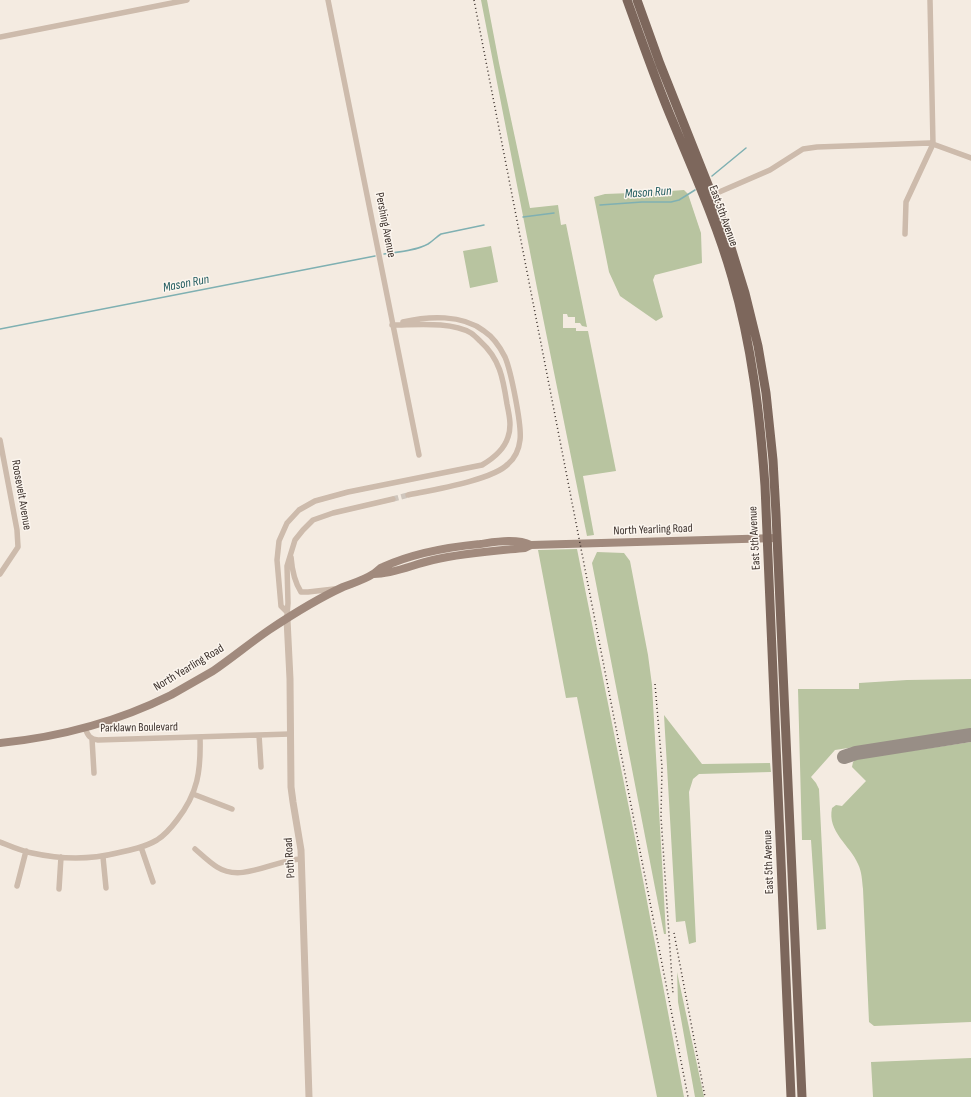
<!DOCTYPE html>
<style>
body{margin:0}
canvas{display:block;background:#f4ebe1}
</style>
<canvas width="971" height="1097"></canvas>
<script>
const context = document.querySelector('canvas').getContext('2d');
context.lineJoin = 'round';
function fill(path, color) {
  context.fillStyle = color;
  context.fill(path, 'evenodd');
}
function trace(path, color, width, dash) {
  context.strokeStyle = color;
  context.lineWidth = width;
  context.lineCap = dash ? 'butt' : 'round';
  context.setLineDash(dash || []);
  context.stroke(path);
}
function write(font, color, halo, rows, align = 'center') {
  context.font = font + ' "Sofia Sans Condensed",sans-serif';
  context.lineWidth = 3;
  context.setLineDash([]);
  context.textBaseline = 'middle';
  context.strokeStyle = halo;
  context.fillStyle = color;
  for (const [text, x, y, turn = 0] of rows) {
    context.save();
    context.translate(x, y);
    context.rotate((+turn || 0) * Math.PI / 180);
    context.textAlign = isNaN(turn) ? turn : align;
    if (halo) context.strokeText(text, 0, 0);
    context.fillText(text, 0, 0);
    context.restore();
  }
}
fill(new Path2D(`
 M481 0H487L499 63 530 208 558 205 561 225 566 224 587 327 582 326 580 323H575V317H568L567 314H563V328H576V331H588L616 471 583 476 594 535 587 536 537 288Z
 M684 190 688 194 701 233 702 263 655 275 653 280 663 317 656 321 620 296 609 272 594 197 605 194 657 192Z
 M491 246 498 282 470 288 463 251Z
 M577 549 636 843 684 1097H657L577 697 566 698 538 550Z
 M597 552 624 553 630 561 648 655 652 685 666 934H664L592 563Z
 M971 679V729L835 750 811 777 816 783 819 789 826 929 817 930 811 840H802L798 689H859V683L907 680Z
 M664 715 702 764 770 763 771 772 699 774 693 779 689 792 696 942 689 944 685 921 676 922Z
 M971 742V1022L874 1026 869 1022 863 889C862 881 862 872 858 864 850 845 827 832 832 808L836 805 842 806 866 781 852 767 853 762 856 759Z
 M677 972 704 1097H695L678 1002Z
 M971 1058V1097H873L871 1062Z`), '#b8c4a0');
trace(new Path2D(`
 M712 176 746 148
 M600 205 642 202H671L679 200 695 190
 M523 217 554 213
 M384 254C398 252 415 251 428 244 433 241 436 237 441 234L484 225
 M0 329 375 256`), '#7fb0b2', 1.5);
trace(new Path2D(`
 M844 757 856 753 971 735`), '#988e86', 14);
trace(new Path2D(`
 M393 499 408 495`), '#cfc6bd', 5.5, [5.5, 3]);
trace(new Path2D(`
 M328 0 419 455
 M0 37 187 0
 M710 196 770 170 803 149 817 147 930 143 971 158
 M905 234 906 202 933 144 930 0
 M403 322C428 316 462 314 484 331 493 337 500 347 505 357 511 371 522 426 520 440 519 449 515 458 508 464 493 480 432 490 408 495
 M0 440 17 530 18 547 0 574
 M291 557C292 570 294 581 301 592H308L334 589
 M287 612 281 606 277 560 279 541 287 523 299 510 315 501 348 492 482 465C494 458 504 450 508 437 512 426 509 414 507 404 503 378 500 359 480 341 477 338 474 335 471 333 451 321 415 325 392 325
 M287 615 288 603 287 566 295 540 303 530 313 520 333 513 393 499
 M85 728C88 736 90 739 98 740L290 734
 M259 735 261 767
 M92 739 94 773
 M193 794 232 809
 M0 842C10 846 21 851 32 853 59 859 89 860 117 853 131 850 145 847 157 840 165 835 171 828 177 820 198 793 201 771 200 737
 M141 847 153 882
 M195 849C202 855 209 862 217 867 242 883 274 860 301 859
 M103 857 106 888
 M17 886 26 851
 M59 889 61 857`), '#cdbbac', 5.5);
trace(new Path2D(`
 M287 619 290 679 291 787 293 802 301 850 309 1097`), '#cdbbac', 7);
trace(new Path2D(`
 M374 574C394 574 414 564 433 560 464 553 494 551 525 548L531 545 777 538
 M0 743C60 737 117 722 171 695 185 687 199 679 213 671 232 658 250 643 269 630 293 614 317 599 343 587 353 583 364 580 373 574 377 572 379 568 383 567 411 554 449 547 480 544 495 542 516 538 531 545`), '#a18a7d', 8);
trace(new Path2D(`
 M627 0C642 41 656 82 673 122 694 173 717 224 732 277 752 346 760 415 765 486L791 1097
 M637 0 660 64 724 225 745 293 758 346 766 393 773 460 776 514 802 1097`), '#7d675c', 9);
trace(new Path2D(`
 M474 0 688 1097
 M655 684 662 767 661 817 673 994
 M674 933 705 1097`), '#3b302b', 1.5, [1, 3]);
write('12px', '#3b302b', '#fbf5ee', [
 ["East 5th Avenue",723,216,70],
 ["Pershing Avenue",385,225,79],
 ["Roosevelt Avenue",21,495,80],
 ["North Yearling Road",653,530,-2],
 ["East 5th Avenue",755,538,-93],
 ["North Yearling Road",189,668,-31],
 ["Parklawn Boulevard",139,728,-1],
 ["Poth Road",290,858,-94],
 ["East 5th Avenue",769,862,-92]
]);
write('italic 13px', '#1f5a5e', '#fbf5ee', [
 ["Mason Run",648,193,-4],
 ["Mason Run",186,284,-11]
]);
</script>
